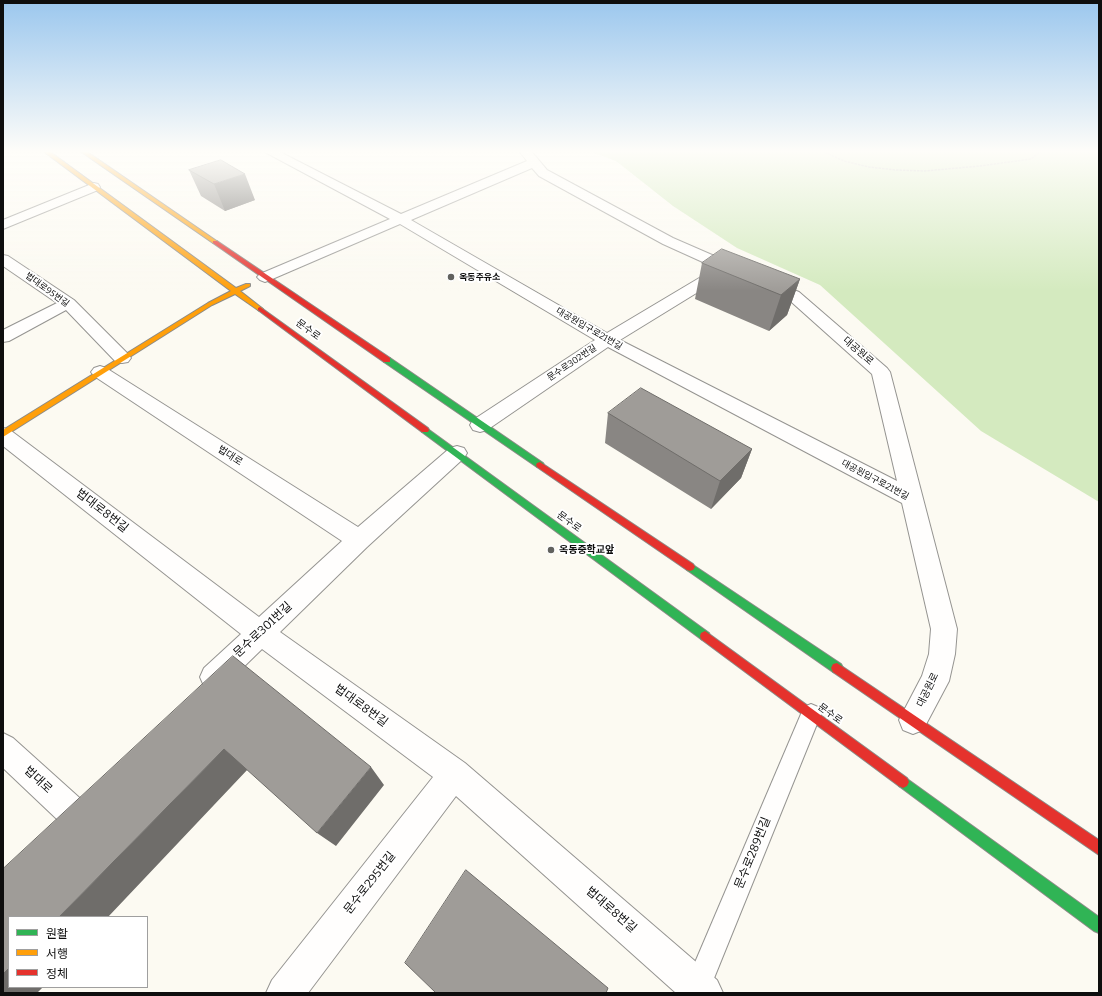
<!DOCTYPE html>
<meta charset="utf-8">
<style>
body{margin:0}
#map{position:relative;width:1102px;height:996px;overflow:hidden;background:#fcfaf2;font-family:Bitter,"Noto Sans KR",serif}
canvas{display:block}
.frame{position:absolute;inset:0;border:4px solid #0e0e0e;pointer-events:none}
.legend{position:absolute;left:8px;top:916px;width:140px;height:72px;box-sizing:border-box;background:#fff;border:1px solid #9f9f9f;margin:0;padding:5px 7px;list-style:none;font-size:12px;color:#0e0e0e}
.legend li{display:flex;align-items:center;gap:8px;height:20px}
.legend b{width:20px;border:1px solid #9f9f9f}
</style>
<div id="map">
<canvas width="1102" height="996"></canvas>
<div class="frame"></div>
<ul class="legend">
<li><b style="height:5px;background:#30b455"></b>원활</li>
<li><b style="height:5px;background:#ff9f0a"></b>서행</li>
<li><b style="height:5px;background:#e5322d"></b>정체</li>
</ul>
</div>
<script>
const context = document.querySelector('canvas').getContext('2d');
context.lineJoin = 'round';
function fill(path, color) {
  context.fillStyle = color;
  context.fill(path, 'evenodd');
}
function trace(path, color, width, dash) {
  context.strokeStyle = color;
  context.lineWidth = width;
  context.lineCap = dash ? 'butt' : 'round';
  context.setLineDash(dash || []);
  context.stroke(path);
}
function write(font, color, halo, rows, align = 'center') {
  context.font = font + ' Bitter,"Noto Sans KR",serif';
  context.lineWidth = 4;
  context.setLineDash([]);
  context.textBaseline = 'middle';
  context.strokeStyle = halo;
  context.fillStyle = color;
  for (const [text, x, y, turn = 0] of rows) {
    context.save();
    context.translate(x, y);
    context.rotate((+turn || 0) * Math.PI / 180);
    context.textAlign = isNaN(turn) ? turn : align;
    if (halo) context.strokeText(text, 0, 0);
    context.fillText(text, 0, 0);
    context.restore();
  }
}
fill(new Path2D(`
 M589 151H1099V502L981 431 820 285 737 248 673 206 616 161Z`), '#d4eabf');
const lane = new Path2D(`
 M811 704 818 707 821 714 708 993H682L804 707Z`);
const street = new Path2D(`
 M263 151H278L401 214 527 161 519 151H531L547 170 673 238 742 268 745 271 742 274 737 276 729 273 620 340 897 481 872 374 787 298 761 287 758 284 761 281 766 279 799 292 887 368 890 372 957 629 955 654 949 681 923 730 913 734 903 730 899 720 922 676 929 654 931 629 902 503 608 347 487 430 480 432 473 430 470 425 473 420 595 340 400 224 270 280 265 282 260 280 257 277 260 274 390 219ZM532 168 539 176 663 244 716 268 607 333 411 220Z
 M94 183 98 184 100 187 98 190 3 229V220Z
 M3 255 8 256 74 300 128 354 131 358 128 362 122 363 116 362 66 310 9 341 3 342V330L57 303 3 266Z
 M100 366 106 368 358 527 450 448 457 446 464 448 467 453 464 458 367 547 280 632 465 763 717 980 723 993H676L456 796 308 993H266L272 980 433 777 262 649 224 686 214 690 204 686 200 677 204 668 241 634 3 446V428L10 430 259 617 342 541 94 376 91 372 94 368Z
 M3 733 13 738 83 801 88 812 83 823 72 828 61 823 3 768Z`);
const fast = new Path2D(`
 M384 358H390L543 463 544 465 543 467H537L384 362Z
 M425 427 709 633 710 636 709 639 705 641 701 639 422 432 421 430 422 428Z
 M690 563 841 664 843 668 841 672 837 673 833 672 687 570 685 567 687 564Z
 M903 776 1099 917V933L1094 931 899 786 897 782 899 778Z`);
const slow = new Path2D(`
 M43 151H49L236 288 246 284H250V286L240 291 263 309 260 311 258 310 235 294 212 305 3 437V430L208 303 231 291Z
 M80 151H86L218 242 213 243Z`);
const jam = new Path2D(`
 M213 241H217L390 358V362H384L213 243Z
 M260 307 428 428 429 430 428 432H422L258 310V308Z
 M540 462 693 564 695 567 693 570 690 571 687 570 537 467 536 465 537 463Z
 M705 631 907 778 909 782 907 786 903 788 899 786 701 639 700 636 701 633Z
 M837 663 1099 840V855L833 672 831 668 833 664Z`);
trace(lane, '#959491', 2);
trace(street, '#959491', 2);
trace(fast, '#8c8b87', 2);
trace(slow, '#8c8b87', 2);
trace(jam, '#8c8b87', 2);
trace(new Path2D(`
 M822 151 844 161 869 167 896 170 924 171 980 166 1031 159 1041 151`), '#b8b8b6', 1.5, [2.5, 1]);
fill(lane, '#fffefd');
fill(street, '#fffefd');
fill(fast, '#30b455');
fill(slow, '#ff9f0a');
fill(jam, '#e5322d');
fill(new Path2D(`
 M189 170 255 200 225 211 201 196Z
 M702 263 800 279 787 315 769 331 695 299Z
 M608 413 752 449 741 478 711 509 605 443Z`), '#898683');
fill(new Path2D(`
 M245 174 255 200 225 211 214 184Z
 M800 279 787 315 769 331 781 295Z
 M752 449 741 478 711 509 720 481Z
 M224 749 249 768 108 917H59Z
 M371 767 384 785 336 846 317 833Z
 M9 968V987H43L37 993H3V974Z`), '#6f6d6a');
const building = new Path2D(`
 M221 160 245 174 214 184 189 170Z
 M722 249 800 279 781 295 702 263Z
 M641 388 752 449 720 481 608 413Z
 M233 656 371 767 317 833 224 749 59 917H9V968L3 974V869Z
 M466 870 608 988 606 993H436L405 963Z`);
fill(building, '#9f9c98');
trace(building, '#6f6d6a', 1);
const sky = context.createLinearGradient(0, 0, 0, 291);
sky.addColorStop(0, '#9bc7ee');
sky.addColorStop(0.52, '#fefdf9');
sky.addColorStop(1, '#fefdf900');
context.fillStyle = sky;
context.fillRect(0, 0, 1102, 291);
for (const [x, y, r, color] of [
 [451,277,4,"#61615e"],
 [551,550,4,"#61615e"]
]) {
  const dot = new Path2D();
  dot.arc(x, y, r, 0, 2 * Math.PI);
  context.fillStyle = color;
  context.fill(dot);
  trace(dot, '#fff', 1.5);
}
write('bold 9px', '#0e0e0e', '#fff', [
 ["옥동주유소",459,277]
], 'left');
write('9px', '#0e0e0e', '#fff', [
 ["법대로95번길",47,290,36],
 ["대공원입구로21번길",589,329,30],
 ["문수로302번길",572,363,-34],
 ["대공원입구로21번길",875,480,28]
]);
write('10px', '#0e0e0e', '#fff', [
 ["문수로",308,330,36],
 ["대공원로",858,351,41],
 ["법대로",230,456,33],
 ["문수로",569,522,36],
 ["대공원로",928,690,-64],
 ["문수로",830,714,36]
]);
write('bold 10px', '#0e0e0e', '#fff', [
 ["옥동중학교앞",559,550]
], 'left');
write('12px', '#0e0e0e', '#fff', [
 ["법대로8번길",102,511,38],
 ["문수로301번길",263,630,-43],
 ["법대로8번길",361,706,36],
 ["법대로",38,780,43],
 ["문수로289번길",753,853,-68],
 ["문수로295번길",370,883,-52],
 ["법대로8번길",611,910,41]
]);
</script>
